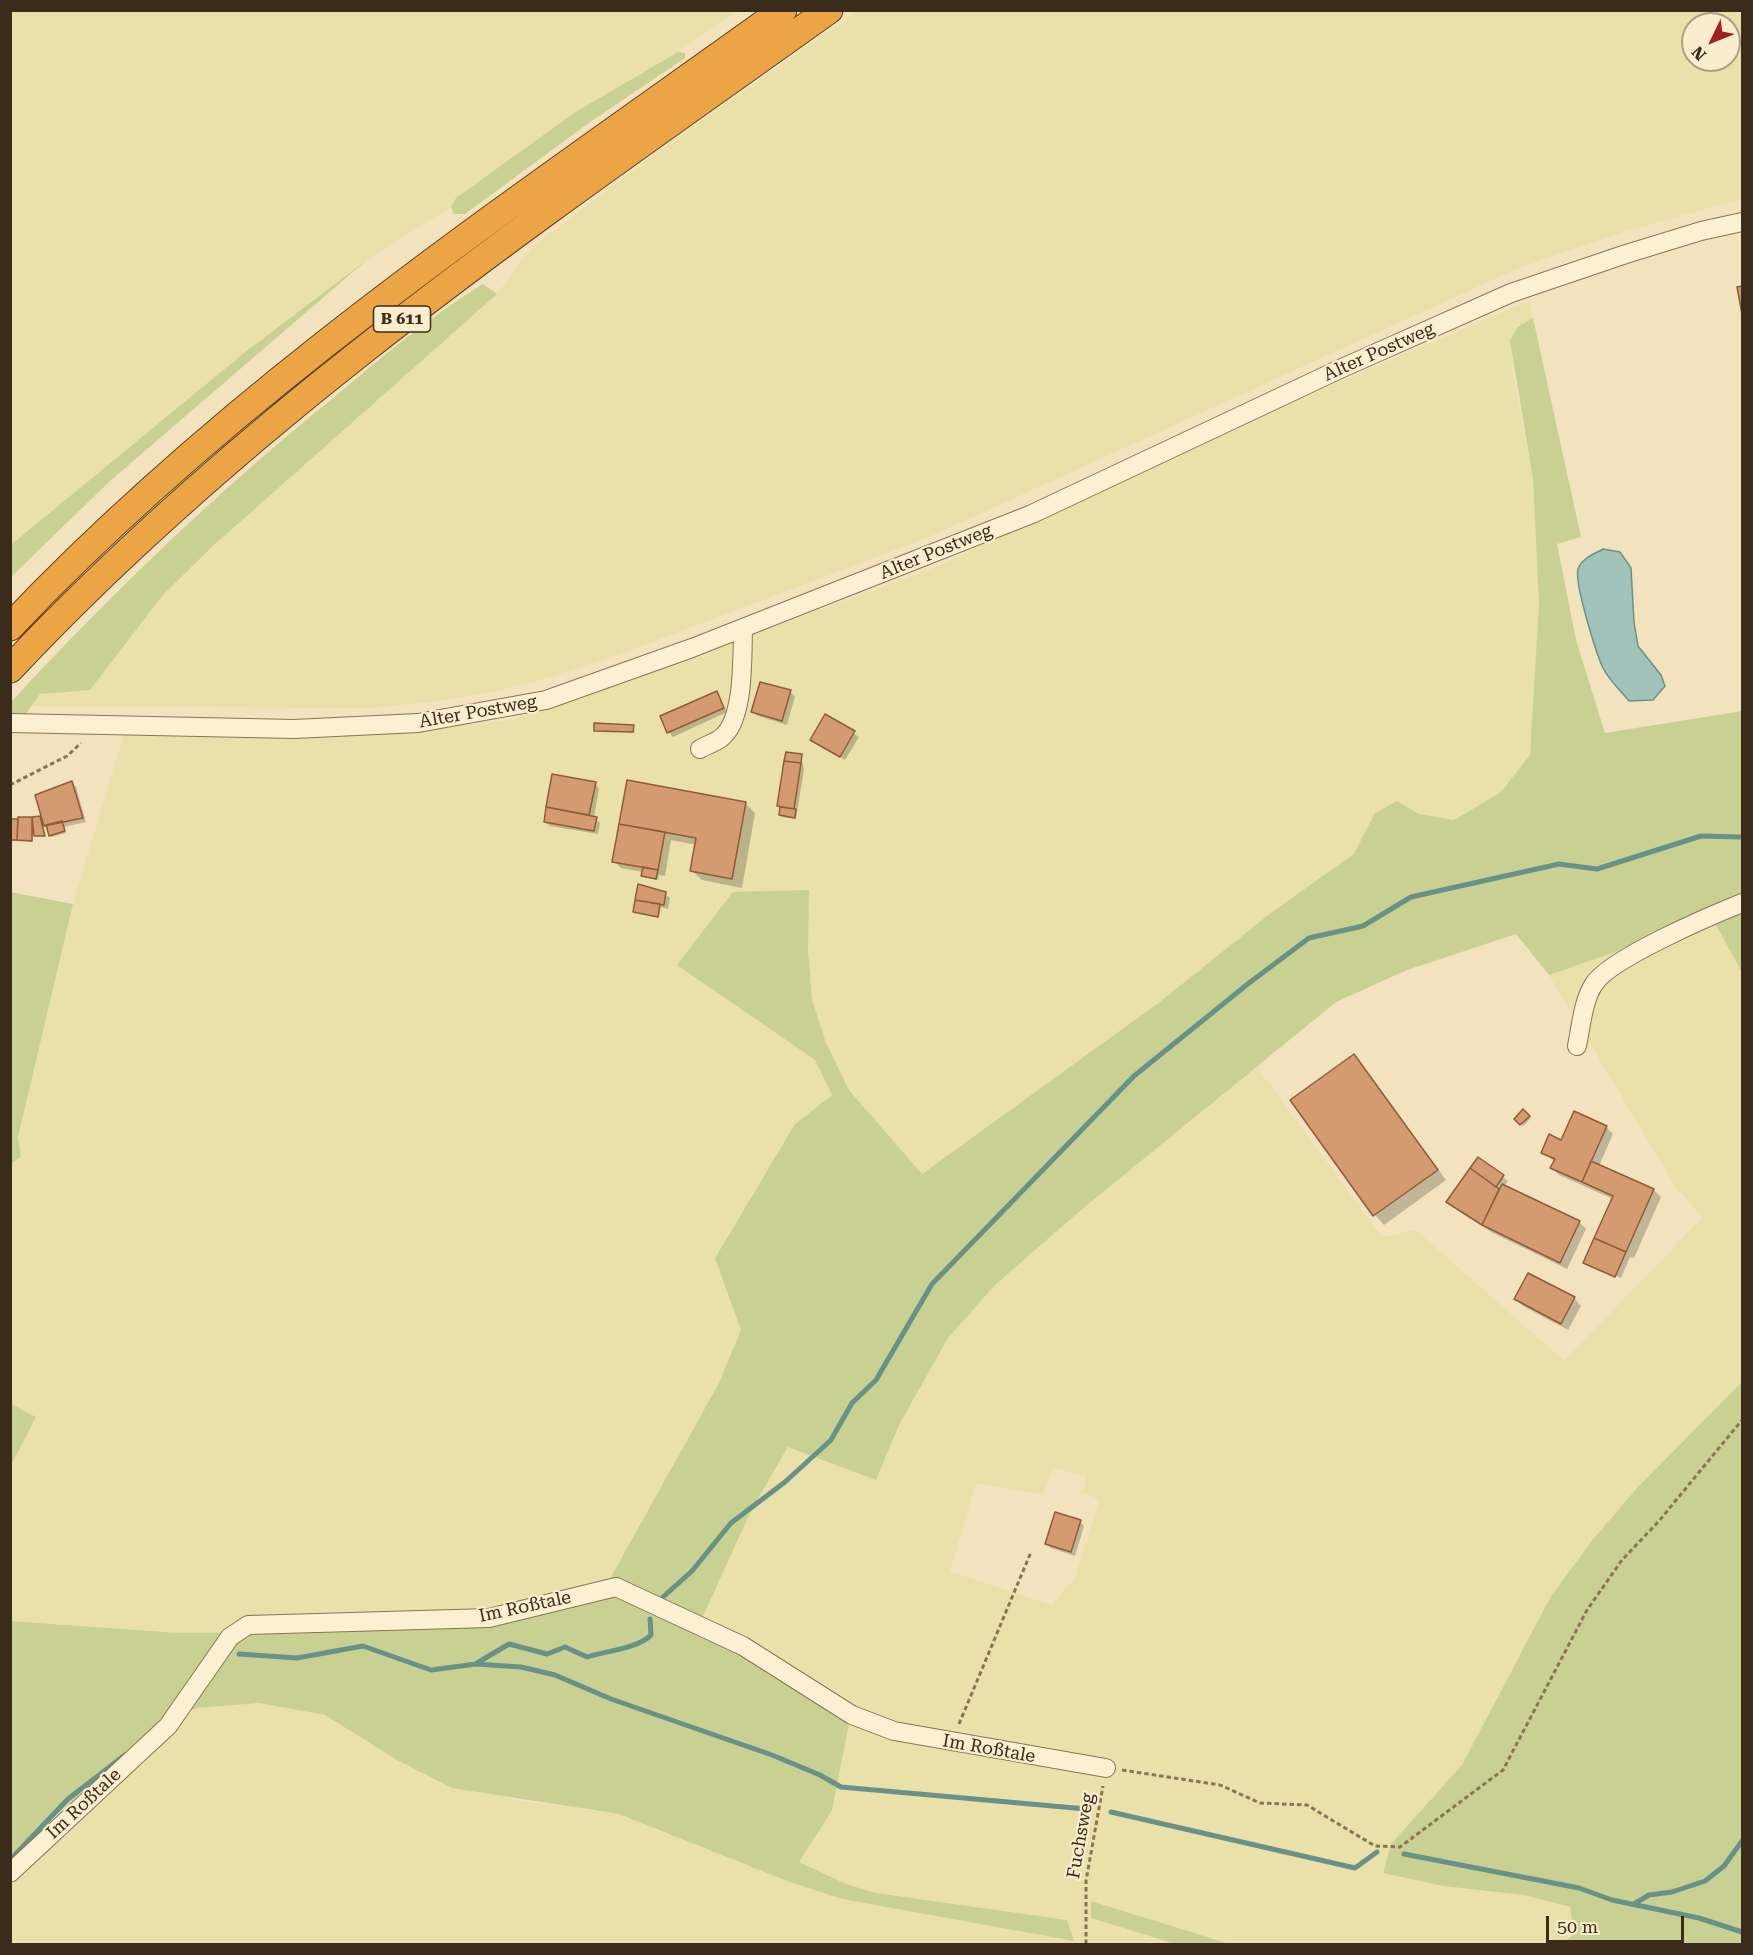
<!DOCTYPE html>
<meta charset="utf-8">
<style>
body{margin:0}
#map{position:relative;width:1753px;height:1955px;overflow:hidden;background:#f2e3be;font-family:"Roboto Serif",serif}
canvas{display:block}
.frame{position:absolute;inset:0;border:12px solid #3a2b1b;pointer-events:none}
.north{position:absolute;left:1681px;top:12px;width:60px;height:60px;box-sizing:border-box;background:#f9edce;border:2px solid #ad9f86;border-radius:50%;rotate:227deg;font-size:16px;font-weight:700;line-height:24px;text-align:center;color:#3a2b1b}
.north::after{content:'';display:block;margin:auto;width:21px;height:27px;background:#a1201f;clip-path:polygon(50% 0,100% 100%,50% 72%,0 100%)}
.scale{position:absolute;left:1546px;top:1916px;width:138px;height:27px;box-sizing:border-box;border:3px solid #3a2b1b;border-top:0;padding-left:8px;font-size:18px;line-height:21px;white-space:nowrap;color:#3a2b1b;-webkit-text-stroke:4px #f9edce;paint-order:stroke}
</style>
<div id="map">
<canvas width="1753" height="1955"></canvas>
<div class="frame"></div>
<div class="north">N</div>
<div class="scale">50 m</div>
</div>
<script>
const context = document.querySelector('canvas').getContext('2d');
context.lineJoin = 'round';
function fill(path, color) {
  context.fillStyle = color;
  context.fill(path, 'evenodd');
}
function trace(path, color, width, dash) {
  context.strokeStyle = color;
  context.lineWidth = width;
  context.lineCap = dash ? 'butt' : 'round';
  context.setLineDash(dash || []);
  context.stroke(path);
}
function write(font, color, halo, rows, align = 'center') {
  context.font = font + ' "Roboto Serif",serif';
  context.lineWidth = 4.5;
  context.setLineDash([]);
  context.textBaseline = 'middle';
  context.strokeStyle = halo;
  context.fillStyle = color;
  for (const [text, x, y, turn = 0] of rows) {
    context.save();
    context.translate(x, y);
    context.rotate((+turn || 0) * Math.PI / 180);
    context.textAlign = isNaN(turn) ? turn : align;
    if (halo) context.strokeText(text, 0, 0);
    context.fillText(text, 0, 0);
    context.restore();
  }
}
fill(new Path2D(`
 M11 11H738L678 52 574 113 456 198 451 207 368 259 244 353 11 546Z
 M857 11H1742V199L1623 232 1521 267 929 537 626 652 548 678 502 690 430 702 371 708 32 706 40 694 90 690 164 595 257 504 497 294 533 246 663 148ZM1693 24H1729V60H1693Z
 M1529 301 1533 318 1518 327 1512 368 1533 479 1539 604 1534 695 1530 755 1501 792 1454 820 1419 814 1397 801 1375 813 1355 854 1272 912 1161 1001 922 1174 849 1090 826 1043 812 999 808 950 678 965 815 1060 832 1095 795 1124 715 1257 742 1330 719 1383 606 1586 491 1615 257 1632 179 1633 11 1621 10 1163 21 1157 18 1137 73 904 124 734 354 736 511 720 583 697 934 568 1197 443Z
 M1707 908 1742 973V1382L1638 1487 1551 1596 1462 1765 1391 1844 1383 1873 1443 1886 1524 1895 1570 1907 1574 1934 1561 1944H1230L1092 1901 1091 1918 1175 1944H11V1885L187 1711 197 1708 259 1703 325 1715 397 1760 516 1800 619 1814 787 1881 842 1899 1073 1941 1067 1920 876 1893 846 1884 798 1861 832 1810 699 1625 751 1511 789 1447 876 1480 899 1425 948 1338 995 1285 1081 1210 1256 1066 1382 1237 1416 1230 1564 1361 1703 1217 1677 1189 1549 975 1615 952ZM1054 1468 1086 1476 1083 1493 1100 1500 1074 1580 1051 1605 950 1571 976 1483 1043 1494Z`), '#e9e0aa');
fill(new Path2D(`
 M678 52 685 53V58L586 125 465 214H454L451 207 456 198 574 113Z
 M368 259 110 481 11 577 12 544 244 353Z
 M483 284 497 294 214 545 163 595 90 690 40 694 11 735V702C113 592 221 488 338 394 384 355 431 316 483 284Z
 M1533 318 1581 537 1557 544 1576 640 1605 733 1742 711V973L1707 908 1615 952 1549 975 1516 934 1407 970 1336 1002 1081 1210 995 1285 948 1338 899 1425 876 1480 788 1447 751 1511 699 1625 851 1713 832 1810 799 1862 846 1884 876 1893 1067 1920 1074 1941 842 1899 787 1881 619 1814 452 1788 397 1760 325 1715 259 1703 197 1708 162 1721 11 1855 10 1621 179 1633 257 1632 491 1615 606 1586 719 1383 741 1330 715 1258 795 1124 832 1095 815 1060 677 965 733 892 809 890 808 950 812 999 826 1043 849 1090 922 1174 1161 1001 1272 912 1354 854 1375 813 1397 801 1419 814 1454 820 1501 792 1530 755 1539 604 1533 479 1510 341 1518 327Z
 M10 892 73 904 18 1137 21 1157 11 1163Z
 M1742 1382V1944H1561L1574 1934 1570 1907 1524 1895 1443 1886 1383 1873 1391 1844 1462 1765 1551 1596 1595 1537 1638 1487Z
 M11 1404 36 1417 11 1465Z
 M1091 1901 1230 1944H1175L1091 1918Z`), '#c8d191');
const water = new Path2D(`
 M1603 549 1620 552 1631 568 1634 622 1638 646 1661 675 1665 686 1653 700 1629 701C1620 690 1609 680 1603 668 1596 653 1574 582 1578 569 1582 558 1594 554 1603 549Z`);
fill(water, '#a2c3ba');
trace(water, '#689288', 1.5);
fill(new Path2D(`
 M790 692 795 696 787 725 758 716 753 712Z
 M716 693 727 712 673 737 669 732Z
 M826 716 859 737 845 760 812 739Z
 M633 726 635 733 595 730Z
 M801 756 804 769 796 819 782 817 779 806Z
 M553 776 595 784 599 788 594 818 600 823 598 834 550 826 545 821Z
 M629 781 745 803 755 813 742 888 702 880 692 871 697 845 671 840 665 876 659 875 658 880 645 877 644 872 621 868 614 861Z
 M71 783 76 787 86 822 64 827 66 833 52 837 41 821 45 837H37L33 833V842L10 841V820L39 818 45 824Z
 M665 894 670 898 668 909 661 907 659 918 634 912Z
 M1354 1056 1446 1180 1384 1225 1375 1215Z
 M1523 1111 1531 1118 1523 1126 1516 1119Z
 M1606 1127 1613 1134 1599 1166 1654 1190 1661 1197 1634 1258 1630 1257 1621 1278 1585 1262 1613 1199 1559 1175 1552 1168 1555 1162 1543 1152 1562 1142Z
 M1478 1159 1508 1181 1504 1186 1579 1222 1586 1229 1567 1269 1491 1232 1448 1202Z
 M1574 1298 1581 1306 1568 1330 1523 1306 1516 1299Z
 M1080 1522 1084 1526 1075 1556 1051 1548 1047 1544Z`), '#0003');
trace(new Path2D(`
 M663 1597 692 1571 731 1523 785 1482 831 1440 852 1403 876 1380 932 1284 1134 1076 1249 983 1309 938 1363 926 1411 897 1559 864 1597 869 1701 836 1742 837
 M239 1654 297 1658 363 1646 431 1670 476 1664 521 1667 555 1675 611 1699 772 1755 820 1775 841 1787 1086 1809
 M477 1663 509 1644 547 1654 565 1647 587 1657C606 1651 639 1648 651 1635L650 1619
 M1111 1812 1355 1868 1377 1852
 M1404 1854 1579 1888 1612 1900 1699 1918 1742 1932
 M10 1860 68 1799 125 1755
 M1634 1904 1649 1895 1672 1892 1705 1881 1724 1866 1742 1841`), '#689288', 5);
const building = new Path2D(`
 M1742 286V314L1737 287Z
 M760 682 791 690 782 721 751 712Z
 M717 691 724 708 667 733 660 716Z
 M825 714 855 731 840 757 810 740Z
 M594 723 634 725 633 732 594 731Z
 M786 752 802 754 801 763 784 761Z
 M784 761 801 763 794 809 777 806Z
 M552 774 596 782 589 815 546 807Z
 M627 780 746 802 732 879 690 871 696 838 619 824Z
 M72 781 83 818 44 826 35 795Z
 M546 807 597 817 594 831 544 822Z
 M780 807 796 809 795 818 779 815Z
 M40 816 45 836H34L32 817Z
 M18 817H32V841L17 840Z
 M10 819H18L17 840H10Z
 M62 821 65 831 49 836 46 825Z
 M619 824 665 832 658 870 612 862Z
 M643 867 658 870 656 879 641 876Z
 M638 884 666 892 664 905 635 900Z
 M635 900 660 904 658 917 633 912Z
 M1354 1054 1438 1170 1373 1216 1290 1100Z
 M1523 1109 1530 1116 1520 1125 1514 1119Z
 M1574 1111 1607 1126 1582 1182 1550 1168 1555 1159 1541 1153 1549 1134 1561 1140Z
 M1478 1157 1504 1175 1496 1187 1470 1168Z
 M1591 1161 1654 1189 1626 1252 1594 1238 1613 1196 1582 1182Z
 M1470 1168 1499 1189 1482 1225 1446 1202Z
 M1502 1184 1580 1221 1560 1263 1482 1225Z
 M1594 1238 1626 1252 1615 1277 1583 1263Z
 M1528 1273 1575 1297 1561 1324 1514 1299Z
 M1055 1512 1081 1520 1071 1552 1045 1544Z`);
fill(building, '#d49b70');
trace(building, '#8e5c38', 1.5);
const minor = new Path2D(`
 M10 723 294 729 418 723 546 700 692 648 1032 514 1340 369 1511 293 1626 254 1701 231 1742 222
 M700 749C707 745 716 742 721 738 745 720 742 656 743 628
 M1577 1046C1581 1027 1583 1000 1594 984 1609 959 1712 915 1742 903
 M10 1873 168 1726 230 1637 248 1625 489 1618 616 1587 743 1646 852 1715 894 1731 1106 1768`);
const highway = new Path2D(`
 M10 627C237 387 517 201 783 10
 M10 669C251 412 543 214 829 10`);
trace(minor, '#8c7355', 20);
trace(highway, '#59412a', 29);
trace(new Path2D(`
 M10 785 67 756 81 743
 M959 1724 1031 1552
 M1122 1770 1220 1785 1260 1803 1307 1805 1375 1846 1400 1847 1503 1770 1587 1610 1622 1560 1659 1521 1742 1420
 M1086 1944V1881L1103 1786`), '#8c7355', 3, [4.5, 3]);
trace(minor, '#fcf0d2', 18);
trace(highway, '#eba545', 27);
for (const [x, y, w] of [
 [402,319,57]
]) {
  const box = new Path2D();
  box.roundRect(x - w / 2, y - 13, w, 26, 4.5);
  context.fillStyle = '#f9edce';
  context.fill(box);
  trace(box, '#3a2b1b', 1.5);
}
write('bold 16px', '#3a2b1b', null, [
 ["B 611",402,319]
]);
write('18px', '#3a2b1b', '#f9edce', [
 ["Alter Postweg",1379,352,-24],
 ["Alter Postweg",936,552,-22],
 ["Alter Postweg",478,712,-10],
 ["Im Roßtale",525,1607,-12],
 ["Im Roßtale",989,1749,10],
 ["Im Roßtale",84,1804,-43],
 ["Fuchsweg",1081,1836,-80]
]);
</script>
